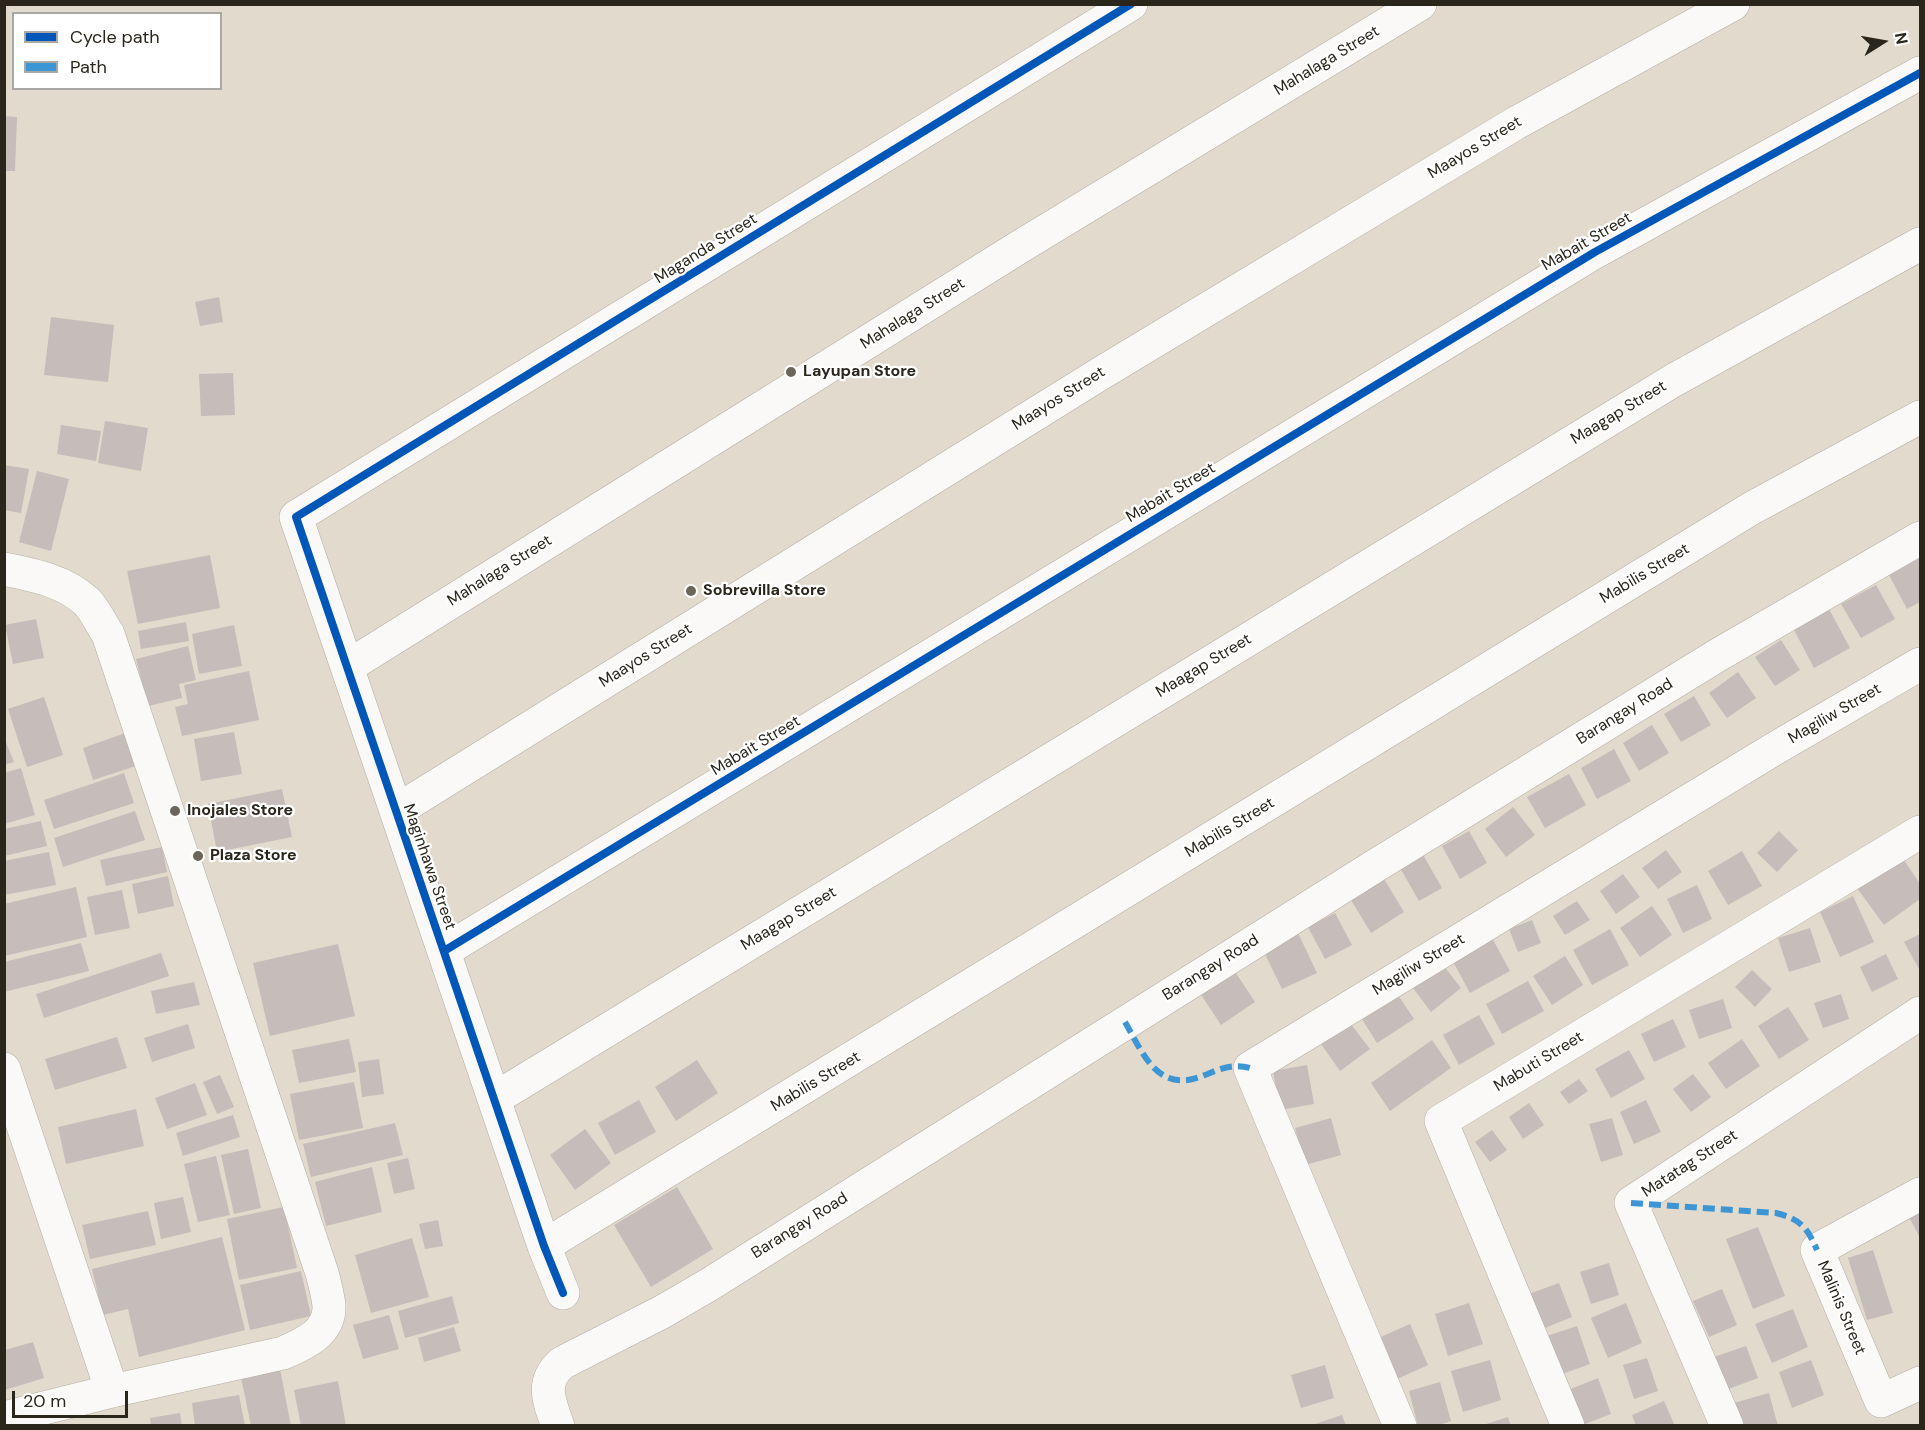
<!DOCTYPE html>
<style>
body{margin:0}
#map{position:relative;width:1925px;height:1430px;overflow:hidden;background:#e2dacd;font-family:"DM Sans",sans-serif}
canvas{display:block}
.frame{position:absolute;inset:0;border:6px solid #2b261c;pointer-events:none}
.legend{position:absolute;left:12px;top:12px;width:210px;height:78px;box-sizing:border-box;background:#fff;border:2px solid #aaa8a4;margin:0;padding:8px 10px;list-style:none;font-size:18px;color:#2b261c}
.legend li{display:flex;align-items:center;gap:12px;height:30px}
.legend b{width:30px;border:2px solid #aaa8a4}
.north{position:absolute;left:1853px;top:12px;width:60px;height:60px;-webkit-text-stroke:4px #fff;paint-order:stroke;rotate:79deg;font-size:16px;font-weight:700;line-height:24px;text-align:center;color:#2b261c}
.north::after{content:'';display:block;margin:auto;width:21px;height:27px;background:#2b261c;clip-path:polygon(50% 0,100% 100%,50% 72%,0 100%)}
.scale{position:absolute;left:12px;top:1391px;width:116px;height:27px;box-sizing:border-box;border:3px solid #2b261c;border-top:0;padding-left:8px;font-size:18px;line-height:21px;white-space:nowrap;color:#2b261c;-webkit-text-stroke:4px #fff;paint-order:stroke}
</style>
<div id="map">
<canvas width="1925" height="1430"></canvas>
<div class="frame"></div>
<ul class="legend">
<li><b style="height:8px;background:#0057b8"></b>Cycle path</li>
<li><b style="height:8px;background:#3c95d4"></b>Path</li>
</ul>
<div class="north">N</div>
<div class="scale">20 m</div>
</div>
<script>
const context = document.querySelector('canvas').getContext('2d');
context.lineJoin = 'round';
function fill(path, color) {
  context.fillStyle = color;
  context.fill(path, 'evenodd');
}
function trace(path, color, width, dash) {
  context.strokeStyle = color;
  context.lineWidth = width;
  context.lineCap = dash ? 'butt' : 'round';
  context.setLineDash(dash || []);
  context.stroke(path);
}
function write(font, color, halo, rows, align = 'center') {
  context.font = font + ' "DM Sans",sans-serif';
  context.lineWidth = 4.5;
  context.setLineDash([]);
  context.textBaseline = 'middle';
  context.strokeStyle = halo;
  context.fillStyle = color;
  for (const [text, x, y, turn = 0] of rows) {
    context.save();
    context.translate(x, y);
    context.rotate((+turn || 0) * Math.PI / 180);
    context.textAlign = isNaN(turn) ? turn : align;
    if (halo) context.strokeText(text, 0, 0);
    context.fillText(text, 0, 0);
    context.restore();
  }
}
fill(new Path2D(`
 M4 116 17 117 15 171H4Z
 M219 297 223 322 200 326 195 302Z
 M51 317 114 325 108 382 44 375Z
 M233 373 235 415 201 416 199 374Z
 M105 421 148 428 141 471 98 463Z
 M61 425 101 431 96 461 57 454Z
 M4 465 29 469 21 513 4 510Z
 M37 471 69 479 51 551 19 542Z
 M210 555 220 608 138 624 127 571Z
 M1920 558V602L1907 609 1889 575Z
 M1876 585 1895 619 1861 638 1841 604Z
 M1829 609 1850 648 1814 668 1793 628Z
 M36 619 44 658 13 664 5 625Z
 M186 622 189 641 141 649 138 631Z
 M234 625 242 666 199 674 192 634Z
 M1781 640 1800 670 1775 686 1755 657Z
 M188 646 196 680 179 684 182 698 148 706 136 659Z
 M249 671 259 720 182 736 175 707 188 704 184 685Z
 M1738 672 1756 698 1727 718 1709 693Z
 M1694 696 1711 725 1681 742 1664 714Z
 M44 697 63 755 27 767 8 709Z
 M1652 725 1669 753 1639 771 1623 743Z
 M128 732 139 765 93 780 83 748Z
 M234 732 242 774 201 781 194 739Z
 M4 737 14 762 4 765Z
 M1614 749 1631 781 1597 799 1581 768Z
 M21 768 35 815 4 824V773Z
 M124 773 134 803 54 829 44 800Z
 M1569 774 1586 805 1545 828 1527 797Z
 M282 789 292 837 217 852 208 804Z
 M1513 807 1535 835 1506 857 1485 829Z
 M135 811 145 840 63 867 54 838Z
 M41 821 47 846 4 856V829Z
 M1469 831 1487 863 1460 879 1442 846Z
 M1779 831 1798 850 1777 872 1757 853Z
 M162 847 167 872 106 886 100 860Z
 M1666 850 1682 872 1658 889 1642 868Z
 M1742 851 1762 886 1728 905 1708 871Z
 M49 852 56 885 4 895V861Z
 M1422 853 1442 888 1419 901 1399 866Z
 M1902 857 1920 884V899L1884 925 1857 888Z
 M1623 874 1640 897 1616 914 1600 891Z
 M168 876 174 906 138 914 132 884Z
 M1384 879 1404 912 1371 933 1351 900Z
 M1697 885 1712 919 1683 933 1667 899Z
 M76 887 87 937 4 956V904Z
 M122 890 130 928 95 935 87 897Z
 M1853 896 1874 942 1840 957 1820 912Z
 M1577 901 1590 920 1565 935 1553 916Z
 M1652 906 1672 935 1640 957 1620 928Z
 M1335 913 1352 945 1325 959 1308 927Z
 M1532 920 1541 943 1518 952 1509 929Z
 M1810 928 1821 962 1789 972 1778 938Z
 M1610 929 1629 965 1592 985 1573 950Z
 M1298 933 1317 973 1282 989 1263 950Z
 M1920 934V968L1919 969 1904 942Z
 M1491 936 1510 971 1470 993 1451 958Z
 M81 943 89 971 4 992V962Z
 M338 944 355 1016 270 1036 253 963Z
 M161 953 169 976 44 1018 36 994Z
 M1886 954 1898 979 1872 992 1860 967Z
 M1565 956 1583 985 1552 1005 1533 976Z
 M1443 965 1461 988 1431 1012 1413 988Z
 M1232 967 1255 1002 1221 1025 1198 990Z
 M1752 970 1772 989 1755 1007 1735 987Z
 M1528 981 1544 1011 1502 1034 1486 1004Z
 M194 982 200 1005 156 1014 151 991Z
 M1396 992 1414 1019 1377 1043 1360 1016Z
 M1841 994 1849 1019 1823 1028 1814 1003Z
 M1723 999 1732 1028 1699 1039 1689 1010Z
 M1788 1007 1809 1040 1779 1059 1758 1026Z
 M1479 1015 1495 1044 1459 1065 1443 1035Z
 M1673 1019 1686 1047 1654 1062 1641 1034Z
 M1350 1023 1370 1049 1340 1071 1321 1044Z
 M188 1024 195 1048 152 1062 144 1038Z
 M117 1037 127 1068 55 1090 45 1059Z
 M349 1039 356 1072 299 1083 292 1050Z
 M1742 1039 1760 1066 1726 1089 1708 1063Z
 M1432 1040 1451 1068 1390 1111 1371 1083Z
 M1629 1050 1645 1079 1611 1098 1595 1069Z
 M379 1059 384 1094 362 1097 358 1062Z
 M697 1060 718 1093 676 1121 655 1087Z
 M1307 1065 1314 1104 1280 1110 1273 1071Z
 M1693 1074 1711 1097 1691 1112 1673 1089Z
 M220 1075 234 1107 217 1114 203 1082Z
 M1579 1079 1588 1091 1569 1104 1560 1092Z
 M354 1082 363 1128 299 1140 290 1094Z
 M195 1083 207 1115 167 1129 155 1098Z
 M639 1100 656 1132 615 1155 598 1123Z
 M1646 1100 1661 1132 1634 1144 1620 1112Z
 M1529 1103 1544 1125 1523 1139 1509 1117Z
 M136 1109 144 1146 66 1164 58 1127Z
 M233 1115 240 1137 183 1156 176 1133Z
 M1331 1118 1341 1155 1305 1165 1295 1128Z
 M1612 1118 1623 1155 1601 1162 1589 1124Z
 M395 1123 403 1155 311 1177 303 1144Z
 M585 1129 611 1163 575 1190 550 1155Z
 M1492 1130 1507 1150 1490 1162 1475 1142Z
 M248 1149 261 1208 234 1214 221 1155Z
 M216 1156 230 1215 198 1222 184 1164Z
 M408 1158 415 1189 394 1194 387 1163Z
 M372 1167 382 1212 326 1226 315 1182Z
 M677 1187 713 1249 651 1287 614 1225Z
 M183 1197 191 1232 161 1239 154 1203Z
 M1920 1206V1238L1907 1213Z
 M284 1207 297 1268 239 1280 227 1219Z
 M148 1211 156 1245 90 1259 82 1225Z
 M438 1220 443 1246 425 1249 419 1224Z
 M1758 1227 1785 1296 1753 1309 1726 1239Z
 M222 1237 245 1330 139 1357 128 1309 103 1315 92 1269Z
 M412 1238 429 1297 371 1313 355 1255Z
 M1873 1250 1893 1313 1867 1320 1848 1258Z
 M1609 1263 1619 1295 1591 1304 1580 1272Z
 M301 1271 311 1316 250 1330 240 1285Z
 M1559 1283 1572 1317 1540 1330 1526 1295Z
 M1722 1289 1737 1325 1709 1337 1693 1301Z
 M452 1296 459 1323 405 1338 398 1311Z
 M1469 1303 1483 1344 1448 1356 1435 1314Z
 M1626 1303 1642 1343 1608 1358 1591 1318Z
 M1793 1309 1808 1347 1772 1363 1755 1324Z
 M389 1315 399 1349 363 1359 353 1325Z
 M1410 1324 1428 1365 1395 1380 1376 1339Z
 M1577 1326 1590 1364 1554 1377 1541 1338Z
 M454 1327 461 1351 424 1362 418 1338Z
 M33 1342 44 1378 5 1390V1350Z
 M1746 1346 1758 1378 1726 1390 1714 1357Z
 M1647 1358 1658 1391 1634 1399 1623 1365Z
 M1490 1360 1501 1400 1463 1412 1451 1371Z
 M1811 1360 1824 1395 1792 1408 1779 1372Z
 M1325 1365 1334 1398 1301 1408 1291 1375Z
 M280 1369 291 1426H251L241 1377Z
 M1598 1378 1611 1414 1580 1426 1563 1392Z
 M338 1381 346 1426H301L294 1390Z
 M1440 1382 1451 1421 1436 1426H1418L1409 1391Z
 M1769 1393 1778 1426H1740L1734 1403Z
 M239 1395 245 1426H195L192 1403Z
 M1664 1401 1675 1426H1636L1632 1415Z
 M180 1413 182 1426H151L150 1418Z
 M1342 1415 1346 1426H1312V1425Z
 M1508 1417 1511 1426H1483V1425Z`), '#c6bcb9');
const minor = new Path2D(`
 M4 569C34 575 65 581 87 602 95 610 101 624 108 634L322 1273C325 1284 328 1295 329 1306 330 1333 304 1344 283 1353L112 1391 4 1418
 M347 667 1021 246 1420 4
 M396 811 1103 372 1516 123 1733 4
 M444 951 1595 252 1920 73
 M4 1069 112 1391
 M494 1099 1674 380 1920 244
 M1920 1194 1817 1250 1881 1401 1920 1383
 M544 1246 1752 508 1920 417
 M563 1293 544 1246 296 517 1131 4
 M558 1426C549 1401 540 1382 562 1363L662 1312 710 1284 1375 866 1718 655 1920 538
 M1400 1426 1250 1068 1774 749 1920 664
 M1568 1426 1441 1121 1920 832
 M1727 1426 1631 1203 1920 1013`);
trace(minor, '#b3ada3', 34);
trace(minor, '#fbf9f8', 33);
trace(new Path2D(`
 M1125 1022C1144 1055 1158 1095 1205 1075 1220 1069 1233 1063 1250 1068
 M1631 1203 1776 1213C1800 1219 1807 1227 1817 1250`), '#3c95d4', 6, [12, 6]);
trace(new Path2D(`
 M444 951 1595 252 1920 73
 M563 1293 544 1246 296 517 1131 4`), '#0057b8', 8);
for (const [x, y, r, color] of [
 [791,372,6,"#6b655a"],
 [691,591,6,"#6b655a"],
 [175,811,6,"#6b655a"],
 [198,856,6,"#6b655a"]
]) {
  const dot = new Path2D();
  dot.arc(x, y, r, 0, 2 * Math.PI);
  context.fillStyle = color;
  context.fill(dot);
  trace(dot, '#fff', 2);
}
write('16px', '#2b261c', '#fff', [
 ["Mahalaga Street",1327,61,-31],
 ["Maayos Street",1475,148,-31],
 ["Mabait Street",1587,242,-30],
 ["Maganda Street",706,249,-32],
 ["Mahalaga Street",913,314,-32],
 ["Maayos Street",1059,399,-32],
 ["Maagap Street",1619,413,-31],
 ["Mabait Street",1171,493,-31],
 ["Mahalaga Street",500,571,-32],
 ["Mabilis Street",1645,574,-31],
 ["Maayos Street",646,656,-32],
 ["Maagap Street",1204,666,-31],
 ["Barangay Road",1625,712,-32],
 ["Magiliw Street",1835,714,-30],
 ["Mabait Street",756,746,-31],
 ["Mabilis Street",1230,828,-31],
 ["Maginhawa Street",429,867,71],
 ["Maagap Street",789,919,-31],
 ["Magiliw Street",1419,965,-31],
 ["Barangay Road",1211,968,-32],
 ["Mabuti Street",1539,1062,-31],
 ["Mabilis Street",816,1082,-31],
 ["Matatag Street",1690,1164,-33],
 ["Barangay Road",800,1226,-32],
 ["Malinis Street",1841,1308,67]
]);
write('bold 16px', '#2b261c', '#fff', [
 ["Layupan Store",803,372],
 ["Sobrevilla Store",703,591],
 ["Inojales Store",187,811],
 ["Plaza Store",210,856]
], 'left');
</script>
